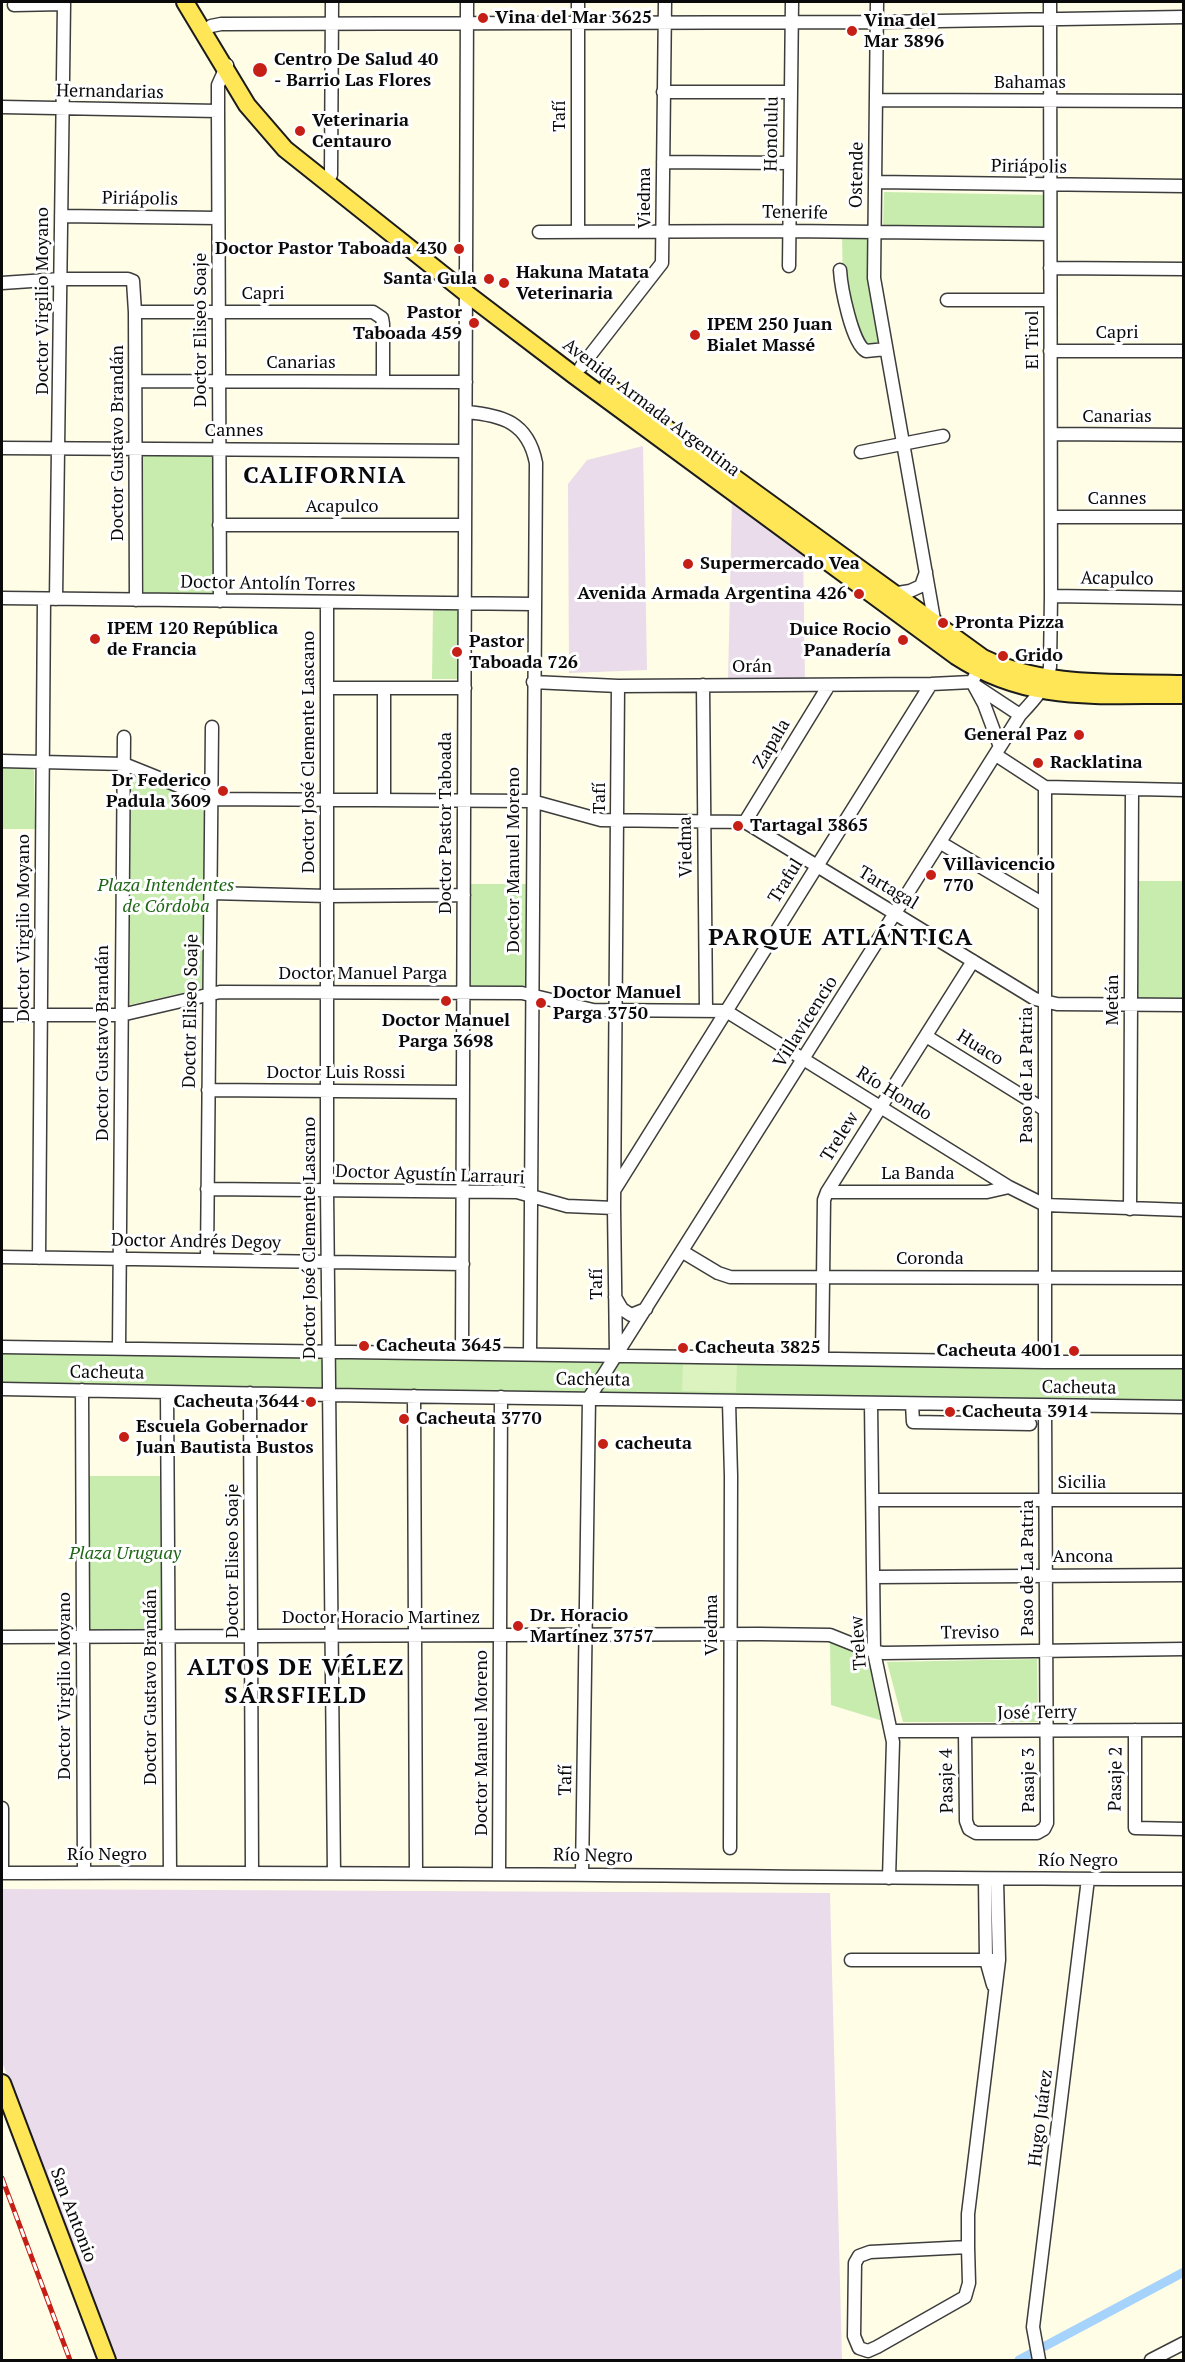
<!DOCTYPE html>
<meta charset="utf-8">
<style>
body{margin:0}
#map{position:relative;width:1185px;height:2362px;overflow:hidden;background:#fffde6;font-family:"PT Serif",serif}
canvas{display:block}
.frame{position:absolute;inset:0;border:3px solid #0a0a0a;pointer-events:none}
</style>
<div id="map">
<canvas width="1185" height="2362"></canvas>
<div class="frame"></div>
</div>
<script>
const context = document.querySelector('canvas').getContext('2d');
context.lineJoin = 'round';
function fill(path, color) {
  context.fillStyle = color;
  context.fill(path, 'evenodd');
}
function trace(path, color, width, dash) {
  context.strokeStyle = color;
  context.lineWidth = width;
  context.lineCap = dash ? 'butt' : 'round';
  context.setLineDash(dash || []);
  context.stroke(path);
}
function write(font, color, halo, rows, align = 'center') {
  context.font = font + ' "PT Serif",serif';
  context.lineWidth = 6;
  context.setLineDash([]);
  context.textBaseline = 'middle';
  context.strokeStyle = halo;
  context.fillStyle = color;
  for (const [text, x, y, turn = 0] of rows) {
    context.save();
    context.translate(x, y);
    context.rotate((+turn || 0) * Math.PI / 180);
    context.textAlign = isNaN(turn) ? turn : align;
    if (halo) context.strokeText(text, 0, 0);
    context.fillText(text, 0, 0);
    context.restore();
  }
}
fill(new Path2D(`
 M643 446 647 670 569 673 568 484 587 460Z
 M732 499 803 550 805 683 728 681Z
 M2 1889 830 1893 842 2360H118L2 2062Z`), '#eadcea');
fill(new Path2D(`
 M884 192 1046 195 1045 229 883 227Z
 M842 234H871L883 344 865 346 843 284Z
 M143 454H212L213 598H144Z
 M433 609H462L461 679H432Z
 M2 767H31L34 771 35 829H2Z
 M128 771 205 804 204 988 125 1006Z
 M1134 881H1183V1002L1134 1001Z
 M468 884H527L528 989 466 990Z
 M2 1347 1184 1362 1183 1407 2 1389Z
 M87 1476H164V1631H87Z
 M830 1641 868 1659 883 1721 831 1705Z
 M1037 1659 1038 1722H903L887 1662Z`), '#c7ecad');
fill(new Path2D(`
 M683 1364 737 1365 736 1392 682 1391Z`), '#dcf3bf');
trace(new Path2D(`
 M1019 2360 1184 2272`), '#a5d3fc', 9);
const minor = new Path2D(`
 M578 2V231
 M877 2 874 278 935 625
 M14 5 64 4
 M211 26 221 24 877 22 1184 17
 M663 92H791
 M876 100 1184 101
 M2 107 218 111
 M663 162 790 163
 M331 175 332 2
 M875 182 1184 186
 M61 216 218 218
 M539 232 789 231 1050 234
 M789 266 792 2
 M1050 268 1184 269
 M840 270C841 287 852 344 866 351L886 349
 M2 283 61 279H128L133 281 135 312 136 600
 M947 300H1050
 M135 312H373L382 318 383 324V381
 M1050 351H1184
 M581 367 662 263 665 2
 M136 381 466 382
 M466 412C502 415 528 422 536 463L530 1354
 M1051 434 1184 435
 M2 448 465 451
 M861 452 943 436
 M1051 517H1184
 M219 525H465
 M892 594 910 591 921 586 926 572
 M1051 596 1184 598
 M2 598 534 604
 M56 599 64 4
 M220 601 218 111V85L227 65
 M327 603V1190L334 1873
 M533 682 618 686 931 684 972 682 978 670
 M972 682 984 704 1000 747
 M703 685 706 1010
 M976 686 1020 715
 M327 688H465
 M384 688V800
 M996 755 1045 787 1184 790
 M2 761 124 764 211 799 532 801 601 820 745 822 1035 999 1057 1004 1184 1005
 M745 822 829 685
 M941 843 1045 905
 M211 893 327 896 464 895
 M2 1015H121L220 992 522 993 593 1010 726 1011 1009 1187 1045 1205 1184 1210
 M926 1036 1045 1110
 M208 1090 463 1092
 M207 1189 517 1192 567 1206 614 1208
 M615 1189 931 684
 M827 1192H987L1009 1187
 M1130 1209 1132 790
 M683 1252 718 1273 730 1277 1184 1278
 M2 1257 463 1264
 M39 1258 44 599
 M207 1260 212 727
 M615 1297 622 1309 631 1315 646 1309
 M2 1347 1045 1362H1184
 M119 1348 124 737
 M462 1353 467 2
 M616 1354 614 1208 618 686
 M822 1359 824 1200 827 1192 973 961
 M1045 1362V787
 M2 1389C396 1396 789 1404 1184 1407
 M82 1390 84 1873
 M167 1392 170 1873
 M250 1393 252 1873
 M414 1396 416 1873
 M729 1402 731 1476 730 1848
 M871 1403 874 1652 893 1742 889 1878
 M912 1404 913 1422 1030 1424
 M873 1500H1184
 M874 1577 1184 1575
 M2 1637 760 1634 830 1635 865 1649 883 1653 1184 1649
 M1135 1730V1828L1184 1829
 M892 1731 1184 1730
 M965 1732 966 1821 969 1829 976 1833H1037L1044 1829 1047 1823 1045 1406
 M2 1808V1873
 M2 1873C396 1871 789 1878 1184 1879
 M499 1873 501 1397
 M582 1874 589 1398 1020 715C1034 700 1046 688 1050 667L1051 596 1050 2
 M985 1879 986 1960 993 1985
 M851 1960H999
 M968 2247 969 2283 965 2297 877 2347 868 2351 859 2348 854 2336 855 2263 859 2256 870 2252 968 2247V2214L999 1960 997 1880
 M1039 2360 1033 2327 1088 1879
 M1151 2360 1184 2343`);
const major = new Path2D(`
 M185 2 247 105 285 149 466 293 575 376 956 656C1030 704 1099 694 1184 695
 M608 386 983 658C1045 688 1117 682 1184 684
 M2 2083 107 2360`);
trace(minor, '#3d3d3d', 15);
trace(major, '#1b1b1b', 20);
trace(minor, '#fff', 12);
trace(major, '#ffe656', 16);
const rail = new Path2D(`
 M2 2178 70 2360`);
trace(rail, '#c51f16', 5);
trace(rail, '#fff', 3, [9]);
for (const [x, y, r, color] of [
 [483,18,6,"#c51f16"],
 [852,31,6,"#c51f16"],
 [260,70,8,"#c51f16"],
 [300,131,6,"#c51f16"],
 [459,249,6,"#c51f16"],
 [489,279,6,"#c51f16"],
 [504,283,6,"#c51f16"],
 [474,323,6,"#c51f16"],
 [695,335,6,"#c51f16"],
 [688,564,6,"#c51f16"],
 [859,594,6,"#c51f16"],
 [943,623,6,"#c51f16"],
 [95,639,6,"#c51f16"],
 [903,640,6,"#c51f16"],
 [457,652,6,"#c51f16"],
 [1003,656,6,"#c51f16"],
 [1079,735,6,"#c51f16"],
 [1038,763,6,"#c51f16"],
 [223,791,6,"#c51f16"],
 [738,826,6,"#c51f16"],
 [931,875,6,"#c51f16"],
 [446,1001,6,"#c51f16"],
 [541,1003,6,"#c51f16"],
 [364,1346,6,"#c51f16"],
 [683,1348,6,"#c51f16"],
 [1074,1351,6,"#c51f16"],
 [311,1402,6,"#c51f16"],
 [950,1412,6,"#c51f16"],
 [404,1419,6,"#c51f16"],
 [124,1437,6,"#c51f16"],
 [603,1444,6,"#c51f16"],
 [518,1626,6,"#c51f16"]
]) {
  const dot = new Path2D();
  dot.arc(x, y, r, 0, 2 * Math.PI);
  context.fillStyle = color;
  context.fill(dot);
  trace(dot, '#fff', 2);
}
write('bold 18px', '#0a0a0a', '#fff', [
 ["Vina del Mar 3625",495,18],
 ["Vina del",864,21],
 ["Mar 3896",864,42],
 ["Centro De Salud 40",274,60],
 ["- Barrio Las Flores",274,81],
 ["Veterinaria",312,121],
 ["Centauro",312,142],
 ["Doctor Pastor Taboada 430",447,249,"right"],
 ["Hakuna Matata",516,273],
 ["Veterinaria",516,294],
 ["Santa Gula",477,279,"right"],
 ["Pastor",462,313,"right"],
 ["Taboada 459",462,334,"right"],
 ["IPEM 250 Juan",707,325],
 ["Bialet Massé",707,346],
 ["Supermercado Vea",700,564],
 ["Avenida Armada Argentina 426",847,594,"right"],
 ["Pronta Pizza",955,623],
 ["IPEM 120 República",107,629],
 ["de Francia",107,650],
 ["Duice Rocio",891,630,"right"],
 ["Panadería",891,651,"right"],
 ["Pastor",469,642],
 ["Taboada 726",469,663],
 ["Grido",1015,656],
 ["General Paz",1067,735,"right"],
 ["Racklatina",1050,763],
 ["Dr Federico",211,781,"right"],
 ["Padula 3609",211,802,"right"],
 ["Tartagal 3865",750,826],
 ["Villavicencio",943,865],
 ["770",943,886],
 ["Doctor Manuel",553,993],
 ["Parga 3750",553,1014],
 ["Doctor Manuel",446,1021,"center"],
 ["Parga 3698",446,1042,"center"],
 ["Cacheuta 3645",376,1346],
 ["Cacheuta 3825",695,1348],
 ["Cacheuta 4001",1062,1351,"right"],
 ["Cacheuta 3644",299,1402,"right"],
 ["Cacheuta 3914",962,1412],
 ["Cacheuta 3770",416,1419],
 ["Escuela Gobernador",136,1427],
 ["Juan Bautista Bustos",136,1448],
 ["cacheuta",615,1444],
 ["Dr. Horacio",530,1616],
 ["Martínez 3757",530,1637]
], 'left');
write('18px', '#0a0a0a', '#fff', [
 ["Bahamas",1030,83],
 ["Hernandarias",110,92,1],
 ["Tafí",560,116,-90],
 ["Honolulu",772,134,-89],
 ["Piriápolis",1029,167,1],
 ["Ostende",857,175,-89],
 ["Viedma",645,198,-90],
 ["Piriápolis",140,199,1],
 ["Tenerife",795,213,1],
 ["Capri",263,294],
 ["Doctor Virgilio Moyano",43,301,-90],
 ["Doctor Eliseo Soaje",201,330,-90],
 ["Capri",1117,333],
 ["El Tirol",1033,340,-90],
 ["Canarias",301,363],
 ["Avenida Armada Argentina",651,408,37],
 ["Canarias",1117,417],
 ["Cannes",234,431],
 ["Doctor Gustavo Brandán",118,443,-90],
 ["Cannes",1117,499],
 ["Acapulco",342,507],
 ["Acapulco",1117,579,1],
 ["Doctor Antolín Torres",268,584,1],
 ["Orán",752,667],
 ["Zapala",772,744,-59],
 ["Doctor José Clemente Lascano",309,752,-90],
 ["Tafí",600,798,-90],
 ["Doctor Pastor Taboada",446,823,-90],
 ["Viedma",686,847,-91],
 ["Doctor Manuel Moreno",514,860,-90],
 ["Traful",786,881,-58],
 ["Tartagal",888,888,31],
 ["Doctor Virgilio Moyano",24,928,-90],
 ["Doctor Manuel Parga",363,974],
 ["Metán",1113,1000,-90],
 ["Doctor Eliseo Soaje",191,1011,-89],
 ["Villavicencio",806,1022,-58],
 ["Doctor Gustavo Brandán",103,1043,-90],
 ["Huaco",980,1048,32],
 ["Doctor Luis Rossi",336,1073],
 ["Paso de La Patria",1027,1075,-90],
 ["Río Hondo",894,1094,32],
 ["Trelew",840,1137,-58],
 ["La Banda",918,1174],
 ["Doctor Agustín Larrauri",430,1175,2],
 ["Doctor José Clemente Lascano",310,1238,-90],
 ["Doctor Andrés Degoy",196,1242,1],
 ["Coronda",930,1259],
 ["Tafí",597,1284,-90],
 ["Cacheuta",107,1373,1],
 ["Cacheuta",593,1380,1],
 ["Cacheuta",1079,1388,1],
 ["Sicilia",1082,1483],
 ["Ancona",1083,1557],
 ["Doctor Eliseo Soaje",233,1561,-90],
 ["Paso de La Patria",1028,1568,-90],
 ["Doctor Horacio Martinez",381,1618],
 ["Viedma",712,1625,-90],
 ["Treviso",970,1633,-1],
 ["Trelew",859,1643,-94],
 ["Doctor Virgilio Moyano",65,1686,-90],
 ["Doctor Gustavo Brandán",151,1687,-90],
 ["José Terry",1037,1713,-1],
 ["Doctor Manuel Moreno",482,1743,-90],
 ["Pasaje 2",1116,1779,-89],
 ["Tafí",566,1780,-89],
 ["Pasaje 3",1029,1780,-90],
 ["Pasaje 4",947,1781,-91],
 ["Río Negro",107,1855],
 ["Río Negro",593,1856,1],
 ["Río Negro",1078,1861],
 ["Hugo Juárez",1041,2118,-83],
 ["San Antonio",73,2215,69]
]);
write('italic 18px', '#1e6615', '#fff', [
 ["Plaza Intendentes",166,886],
 ["de Córdoba",166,907],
 ["Plaza Uruguay",125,1554]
]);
context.letterSpacing = '1.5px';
write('bold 24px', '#0a0a0a', '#fff', [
 ["CALIFORNIA",325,476],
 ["PARQUE ATLÁNTICA",841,938],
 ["ALTOS DE VÉLEZ",296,1668],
 ["SÁRSFIELD",296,1696]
]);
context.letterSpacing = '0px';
</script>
